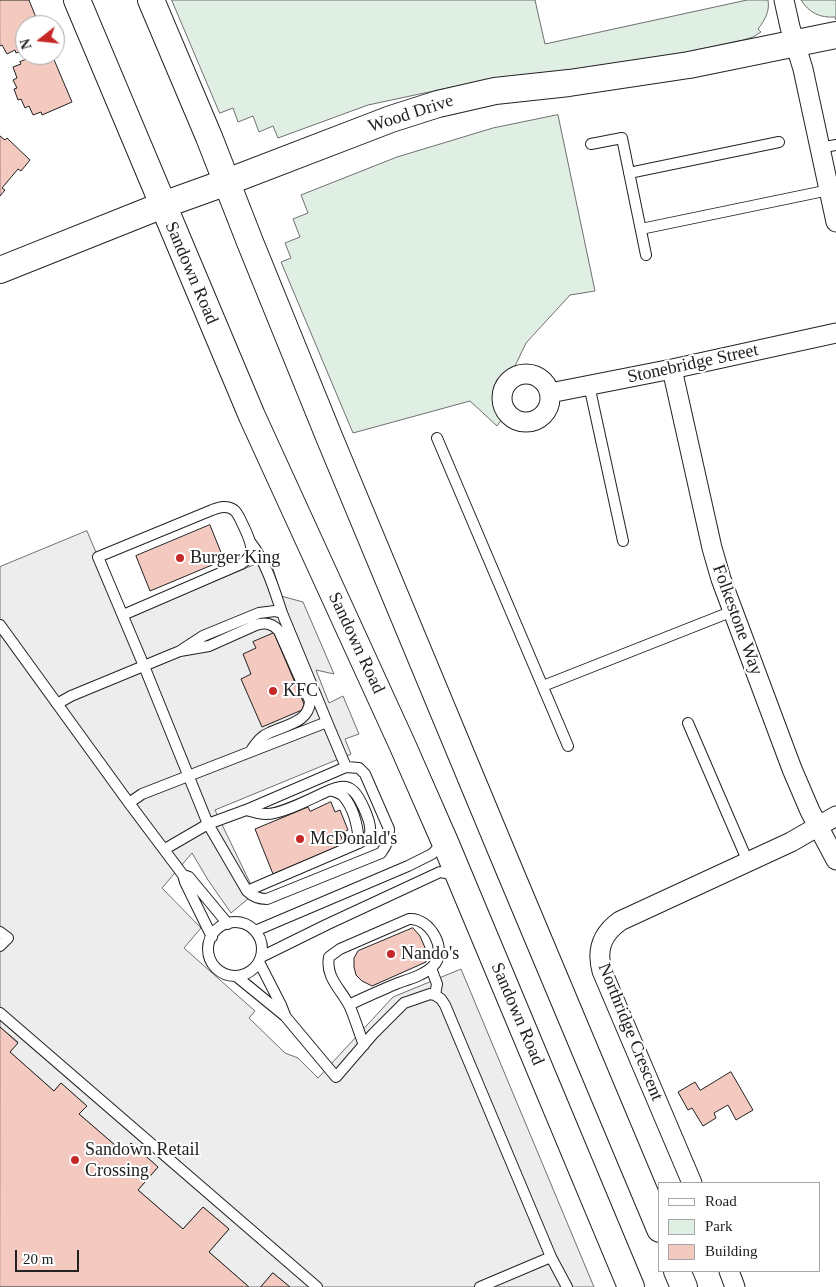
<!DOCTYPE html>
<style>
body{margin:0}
#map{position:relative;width:836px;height:1287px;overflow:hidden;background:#fff;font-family:Georgia,serif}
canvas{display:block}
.legend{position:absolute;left:658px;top:1182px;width:162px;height:90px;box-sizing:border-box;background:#fff;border:1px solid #a7a7a7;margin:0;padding:6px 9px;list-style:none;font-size:15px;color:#222}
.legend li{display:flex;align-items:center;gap:10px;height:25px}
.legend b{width:25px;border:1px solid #a7a7a7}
.north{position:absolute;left:15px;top:15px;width:50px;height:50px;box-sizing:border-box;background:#fff;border:1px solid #a7a7a7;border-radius:50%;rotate:254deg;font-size:14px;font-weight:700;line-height:20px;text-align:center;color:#222}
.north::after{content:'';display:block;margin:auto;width:18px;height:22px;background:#c62828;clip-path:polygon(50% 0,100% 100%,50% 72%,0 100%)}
.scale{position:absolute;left:15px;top:1250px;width:64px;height:22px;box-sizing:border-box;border:2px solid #222;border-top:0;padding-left:6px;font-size:15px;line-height:18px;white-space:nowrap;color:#222;-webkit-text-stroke:4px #fff;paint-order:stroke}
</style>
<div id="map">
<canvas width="836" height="1287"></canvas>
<ul class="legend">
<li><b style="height:6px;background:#fff"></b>Road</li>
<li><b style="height:14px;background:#e0efe3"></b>Park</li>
<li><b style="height:14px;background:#f3c9c0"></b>Building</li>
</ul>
<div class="north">N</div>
<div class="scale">20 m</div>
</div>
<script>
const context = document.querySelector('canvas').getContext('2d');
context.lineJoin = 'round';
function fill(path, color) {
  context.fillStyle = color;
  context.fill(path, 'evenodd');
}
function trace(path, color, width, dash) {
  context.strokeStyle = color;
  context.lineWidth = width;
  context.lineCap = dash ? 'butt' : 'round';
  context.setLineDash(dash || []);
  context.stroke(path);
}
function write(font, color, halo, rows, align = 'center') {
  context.font = font + ' Georgia,serif';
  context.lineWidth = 4;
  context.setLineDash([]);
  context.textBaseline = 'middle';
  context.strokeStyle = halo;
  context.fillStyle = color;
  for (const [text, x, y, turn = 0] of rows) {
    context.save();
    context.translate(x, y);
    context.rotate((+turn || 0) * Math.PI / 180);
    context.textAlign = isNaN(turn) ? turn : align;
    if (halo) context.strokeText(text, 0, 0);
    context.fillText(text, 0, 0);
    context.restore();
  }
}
const green = new Path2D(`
 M172 0H535L545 44 747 0H768C770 11 765 20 758 29L761 32 753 37 743 40 664 57 462 85 368 105 278 138 273 126 259 132 253 116 238 122 233 108 220 113Z
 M801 0H836V20L835 17C820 18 809 13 801 0Z
 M558 115 595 291 570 295 526 343 514 368 505 373 499 381 495 391 494 401 496 411 502 419 497 426 470 401 353 433 281 262 291 258 285 243 300 237 293 219 308 213 301 195 397 157 493 128Z`);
fill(green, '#e0efe3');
trace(green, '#6f6f6f', 1);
const parking = new Path2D(`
 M87 531 124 619 270 558 281 596 303 602 334 674 316 670 329 703 343 696 359 734 345 739 351 754 215 810 255 893 231 913 208 880 192 853 162 888 201 928 184 948 255 1011 249 1018 285 1053 298 1058 318 1078 393 997 461 969 594 1287H290L273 1273 261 1287H249L209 1252 229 1229 203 1207 183 1229 138 1190 158 1167 131 1143 123 1152 79 1114 87 1106 61 1083 54 1091 10 1052 18 1042 0 1027V567Z`);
fill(parking, '#ededed');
trace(parking, '#6f6f6f', 1);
const building = new Path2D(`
 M0 0H29L39 25H25V50L16 53 15 50 7 54 2 45 0 46Z
 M37 55H52L72 102 42 115 41 112 33 115 29 106 25 108 21 99 18 100 14 89 17 88 13 80 17 78 13 67 21 64 20 62Z
 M0 136 5 140 7 138 30 160 21 171 18 169 2 188 5 190 0 196Z
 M210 525 224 560 150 591 136 556Z
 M274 633 304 704 302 710 262 727 241 679 251 674 243 654 256 648 253 642Z
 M331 802 335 812 340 810 348 830 340 834 344 844 273 874 255 829 308 807 310 811Z
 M413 928 420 936 426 950V962L372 986 362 981 356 975 354 967V958L358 951Z
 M0 1027 18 1043 10 1052 54 1091 61 1083 87 1106 79 1114 123 1152 131 1143 158 1167 138 1190 183 1229 203 1207 229 1229 209 1252 249 1287H0Z
 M731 1072 753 1110 736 1120 728 1105 714 1113 716 1118 703 1126 692 1108 688 1110 678 1092 695 1082 700 1090Z
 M273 1273 290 1287H261Z`);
fill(building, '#f3c9c0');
trace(building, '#222', 1);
const lane = new Path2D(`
 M591 144 622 138 646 255
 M820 148 836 145
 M629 173 779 142
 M641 229 829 190
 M589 385 623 541
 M437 438 568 746
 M251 543C267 564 274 589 282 613
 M123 615 241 564C258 554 250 541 244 527 241 522 239 514 234 510 227 505 220 507 212 510L98 557 144 666 208 824 247 891C253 897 259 899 267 899L381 853C387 845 389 839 389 829L365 774 359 768 346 767 246 810 208 824 165 849
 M0 625 129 803 183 875 185 882 212 937
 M543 686 733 611
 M57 704 71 696 180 651 209 646 256 625C265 622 272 623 279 631L310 701C309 723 285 725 269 733 261 736 257 742 252 749
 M327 722 346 767
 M688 723 748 862
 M330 790C336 788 344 785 349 788 359 792 372 823 370 833 369 838 363 841 359 843
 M129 803 142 794 327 722 282 613 275 611 259 613 203 636 180 651
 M246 810C253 812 260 814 266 814 283 814 314 797 330 790 335 792 341 793 344 797 354 809 358 829 359 843L247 891
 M183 875 189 877 228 924
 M208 949a27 27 0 1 1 54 0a27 27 0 1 1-54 0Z
 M255 931 408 866 432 854 443 843
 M0 932 8 938 0 946
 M261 957 328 924 440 872 452 874 456 875
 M259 962 281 1005 285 1015
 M431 968 437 984 435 995
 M236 976 285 1016 336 1077 373 1034 404 1003 430 994 435 995 441 999 445 1005 551 1257 567 1287
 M349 1005C365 997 382 990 398 983 410 979 424 975 433 966 449 951 430 917 409 919L340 949 329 957C325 978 342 990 350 1007 355 1019 359 1032 364 1045
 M0 1013 317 1287
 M480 1287 551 1257`);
const street = new Path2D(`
 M784 0 790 27 803 69 836 222
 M672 369 712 548 721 579 792 769 810 811 836 860
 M502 398a24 24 0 1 1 48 0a24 24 0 1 1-48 0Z
 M550 393 672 369 836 333
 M692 1183 602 971C596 949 602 934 620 921L791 842 836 816
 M729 1271 735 1287`);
const secondary = new Path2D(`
 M77 0 252 416 402 744 445 842 631 1287
 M151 0 209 137 250 242 330 439 506 862 660 1229
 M0 270 163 205 227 182 391 119 438 104 495 91 569 83 689 65 836 35
 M677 1271 684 1287`);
trace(lane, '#222', 12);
trace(street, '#222', 21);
trace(secondary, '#222', 28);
trace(lane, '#fff', 10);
trace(street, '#fff', 19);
trace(secondary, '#fff', 26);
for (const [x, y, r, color] of [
 [180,558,5,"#c62828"],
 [273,691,5,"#c62828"],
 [300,839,5,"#c62828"],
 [391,954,5,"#c62828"],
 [75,1160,5,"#c62828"]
]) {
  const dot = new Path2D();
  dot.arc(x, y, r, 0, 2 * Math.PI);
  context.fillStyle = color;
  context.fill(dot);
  trace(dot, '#fff', 2);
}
write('18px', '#222', '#fff', [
 ["Wood Drive",411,114,-18],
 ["Sandown Road",191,273,67],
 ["Stonebridge Street",693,364,-12],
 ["Folkestone Way",737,620,70],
 ["Sandown Road",356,643,65],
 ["Sandown Road",517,1014,67],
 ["Northridge Crescent",630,1032,68]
]);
write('18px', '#222', '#fff', [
 ["Burger King",190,558],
 ["KFC",283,691],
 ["McDonald's",310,839],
 ["Nando's",401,954],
 ["Sandown Retail",85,1150],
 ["Crossing",85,1171]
], 'left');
</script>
